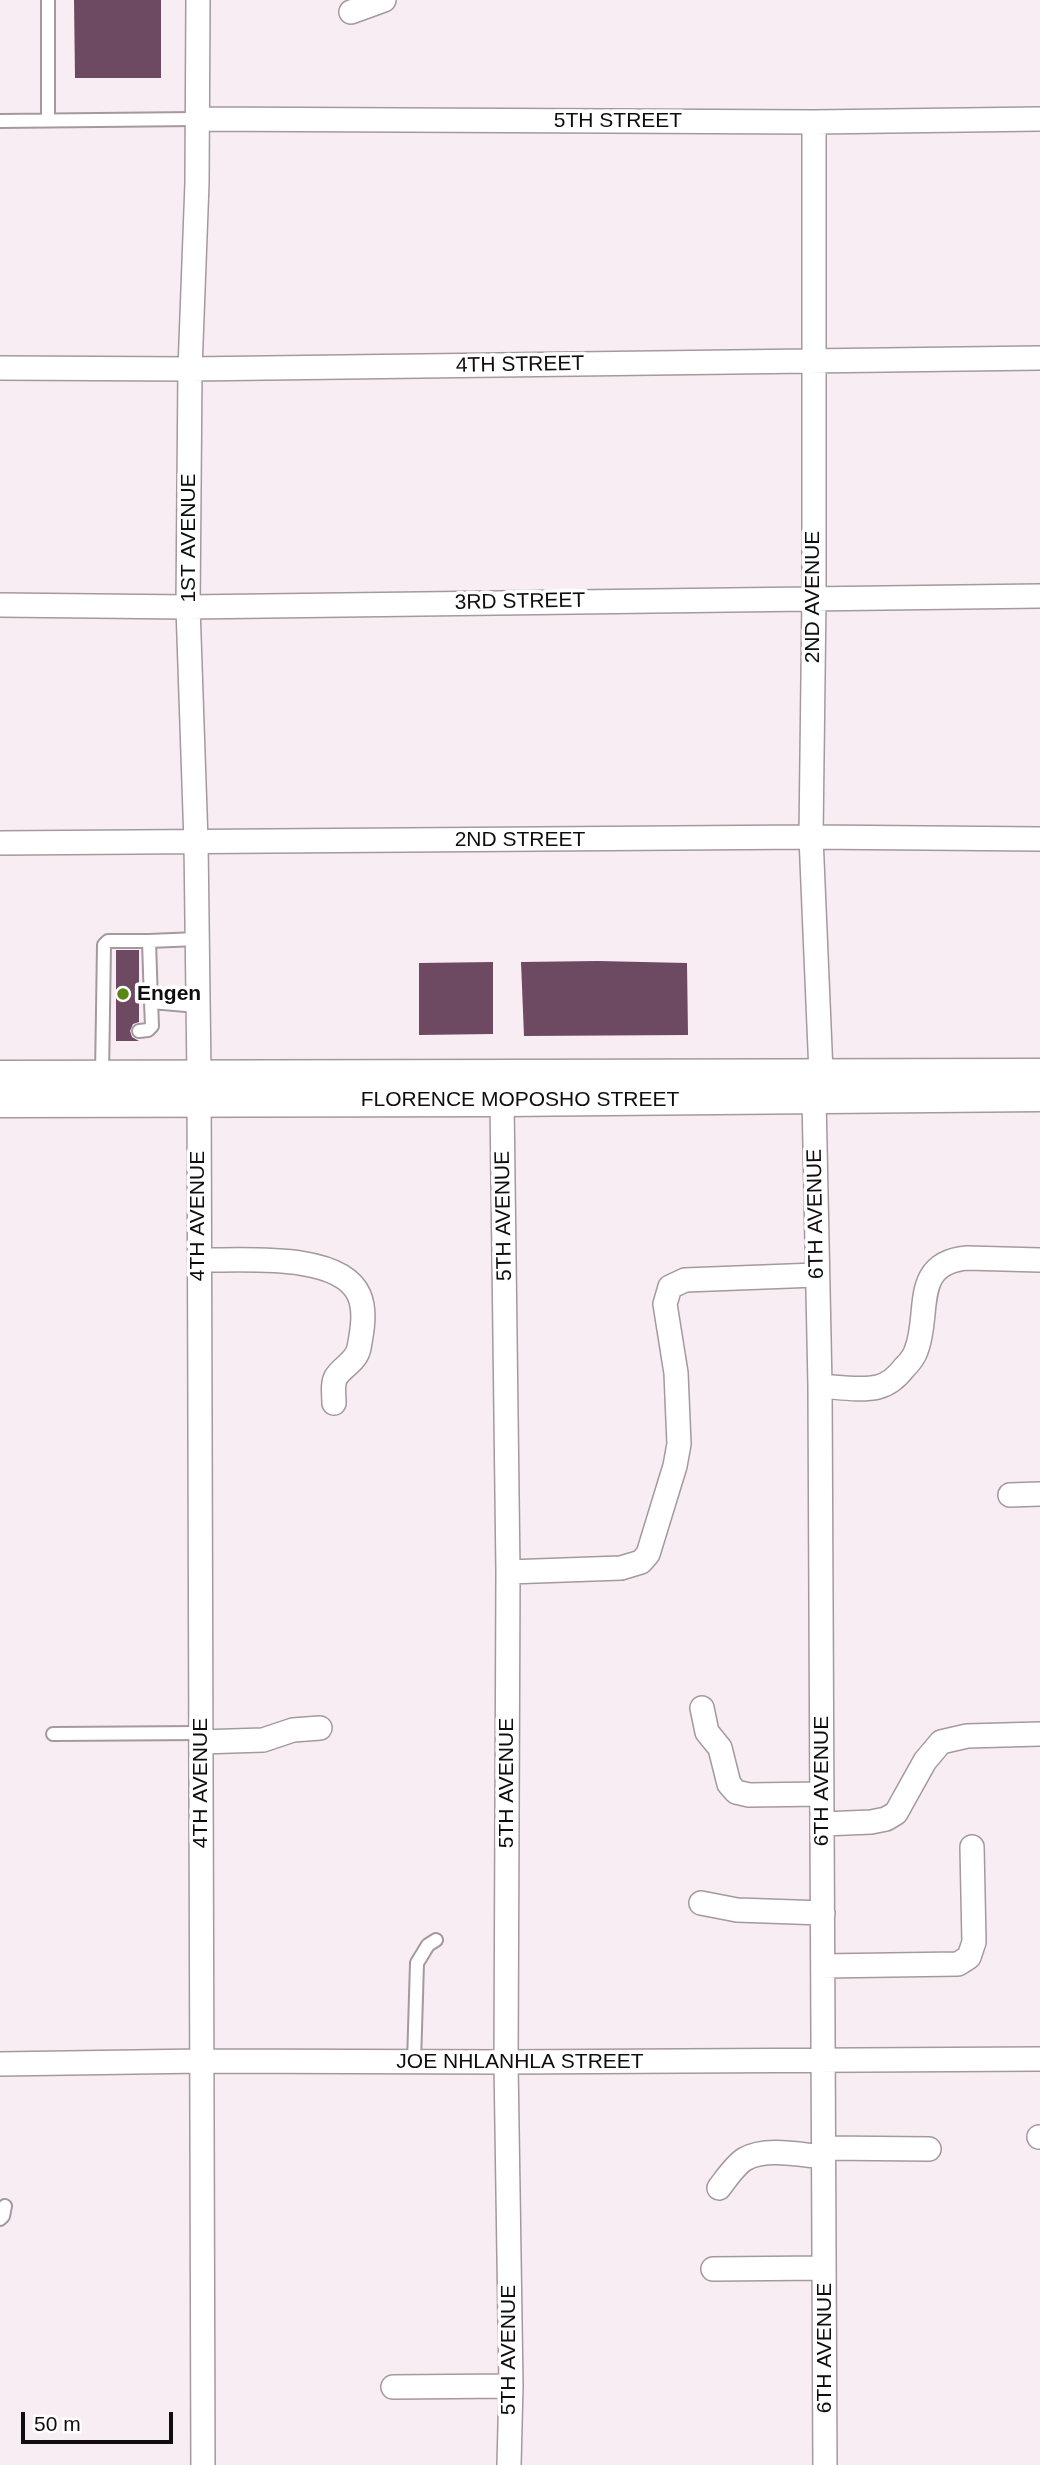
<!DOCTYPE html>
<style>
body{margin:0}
#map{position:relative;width:1040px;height:2465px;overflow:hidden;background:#f9edf4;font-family:Helvetica,sans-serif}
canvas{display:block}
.scale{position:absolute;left:21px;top:2412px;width:152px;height:32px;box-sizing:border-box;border:4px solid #100d0f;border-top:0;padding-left:9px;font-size:21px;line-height:24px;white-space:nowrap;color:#100d0f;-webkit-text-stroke:5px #fff;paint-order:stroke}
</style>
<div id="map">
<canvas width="1040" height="2465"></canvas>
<div class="scale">50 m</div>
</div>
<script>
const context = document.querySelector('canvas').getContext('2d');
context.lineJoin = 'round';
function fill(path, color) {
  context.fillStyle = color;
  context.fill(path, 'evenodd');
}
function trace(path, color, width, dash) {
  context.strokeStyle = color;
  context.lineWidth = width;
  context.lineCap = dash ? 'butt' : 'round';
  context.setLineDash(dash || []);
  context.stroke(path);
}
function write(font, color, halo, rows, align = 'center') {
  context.font = font + ' Helvetica,sans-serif';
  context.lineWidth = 7;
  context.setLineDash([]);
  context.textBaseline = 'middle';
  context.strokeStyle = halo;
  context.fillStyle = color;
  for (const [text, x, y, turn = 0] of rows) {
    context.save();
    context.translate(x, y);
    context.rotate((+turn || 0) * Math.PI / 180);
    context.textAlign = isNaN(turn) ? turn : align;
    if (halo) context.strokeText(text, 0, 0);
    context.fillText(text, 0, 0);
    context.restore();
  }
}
fill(new Path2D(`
 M74 0H161V78H75Z
 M116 950H139V1022L133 1024 130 1031 132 1037 139 1041H116Z
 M598 961 687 963 688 1035 524 1036 521 962Z
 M493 962V1034L419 1035V963Z`), '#6e4962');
const service = new Path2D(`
 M48 0V120
 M0 121 196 119
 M197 939 149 941 151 1002 198 1006
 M139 1031 148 1030 152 1026 151 1002
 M102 1075 104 945 108 941H149
 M53 1734 200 1733
 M414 2062 417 1963 428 1945 436 1940
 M0 2219 3 2216 5 2206`);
const minor = new Path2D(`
 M198 0 197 183 190 369 188 607 196 842 199 1075 203 2465
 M351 12 384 0
 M196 119 814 122 1040 119
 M814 122V597L811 837 821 1073
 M0 368 190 369 1040 358
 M0 605 188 607 1040 596
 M0 843 811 837 1040 839
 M814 1098 820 1386 825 2465
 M502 1101 508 1572 506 2062 511 2386 509 2465
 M199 1260C238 1261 340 1251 359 1295 366 1311 362 1332 359 1348 356 1362 343 1366 336 1377 332 1384 334 1395 334 1403
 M820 1386C838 1387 860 1391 878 1387 889 1384 898 1376 904 1368 909 1363 914 1357 916 1351 931 1314 910 1263 967 1258L1040 1260
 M1010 1495 1040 1494
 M508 1572 621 1568 641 1562 648 1554 675 1466 679 1444 676 1373 665 1304 670 1287 685 1280 816 1275
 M702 1708 707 1732 720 1748 729 1784 736 1792 749 1795 822 1794
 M201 1742 263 1740 293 1730 320 1728
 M823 1824 871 1822 886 1819 896 1813 925 1761 941 1742 967 1736 1040 1734
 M701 1903 737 1910 823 1913
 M823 1966 958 1964 969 1957 974 1942 972 1847
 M0 2064 202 2061 506 2062 1040 2059
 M1039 2137H1040
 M824 2148 929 2149
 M719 2188C726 2179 735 2165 745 2159 766 2147 801 2155 824 2157
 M713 2269 824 2268
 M393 2387 511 2386`);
const tertiary = new Path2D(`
 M0 1076 1040 1074
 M0 1102 502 1101 1040 1096`);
trace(service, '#a3999f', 16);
trace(minor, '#a3999f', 26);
trace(tertiary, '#a3999f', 33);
trace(service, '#fff', 12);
trace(minor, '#fff', 23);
trace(tertiary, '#fff', 30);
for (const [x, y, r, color] of [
 [123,994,7,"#5a8614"]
]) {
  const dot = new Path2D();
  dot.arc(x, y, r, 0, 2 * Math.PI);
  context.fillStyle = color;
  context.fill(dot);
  trace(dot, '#fff', 2.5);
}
write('21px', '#100d0f', '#fff', [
 ["5TH STREET",618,121],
 ["4TH STREET",520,365,-1],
 ["1ST AVENUE",189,538,-90],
 ["2ND AVENUE",813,597,-90],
 ["3RD STREET",520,602,-1],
 ["2ND STREET",520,840],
 ["FLORENCE MOPOSHO STREET",520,1100],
 ["6TH AVENUE",816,1214,-91],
 ["4TH AVENUE",198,1216,-90],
 ["5TH AVENUE",504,1216,-91],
 ["6TH AVENUE",822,1781,-90],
 ["4TH AVENUE",201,1783,-90],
 ["5TH AVENUE",507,1783,-90],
 ["JOE NHLANHLA STREET",520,2062],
 ["6TH AVENUE",825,2348,-90],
 ["5TH AVENUE",509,2350,-90]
]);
write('bold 21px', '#100d0f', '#fff', [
 ["Engen",137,994]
], 'left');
</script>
